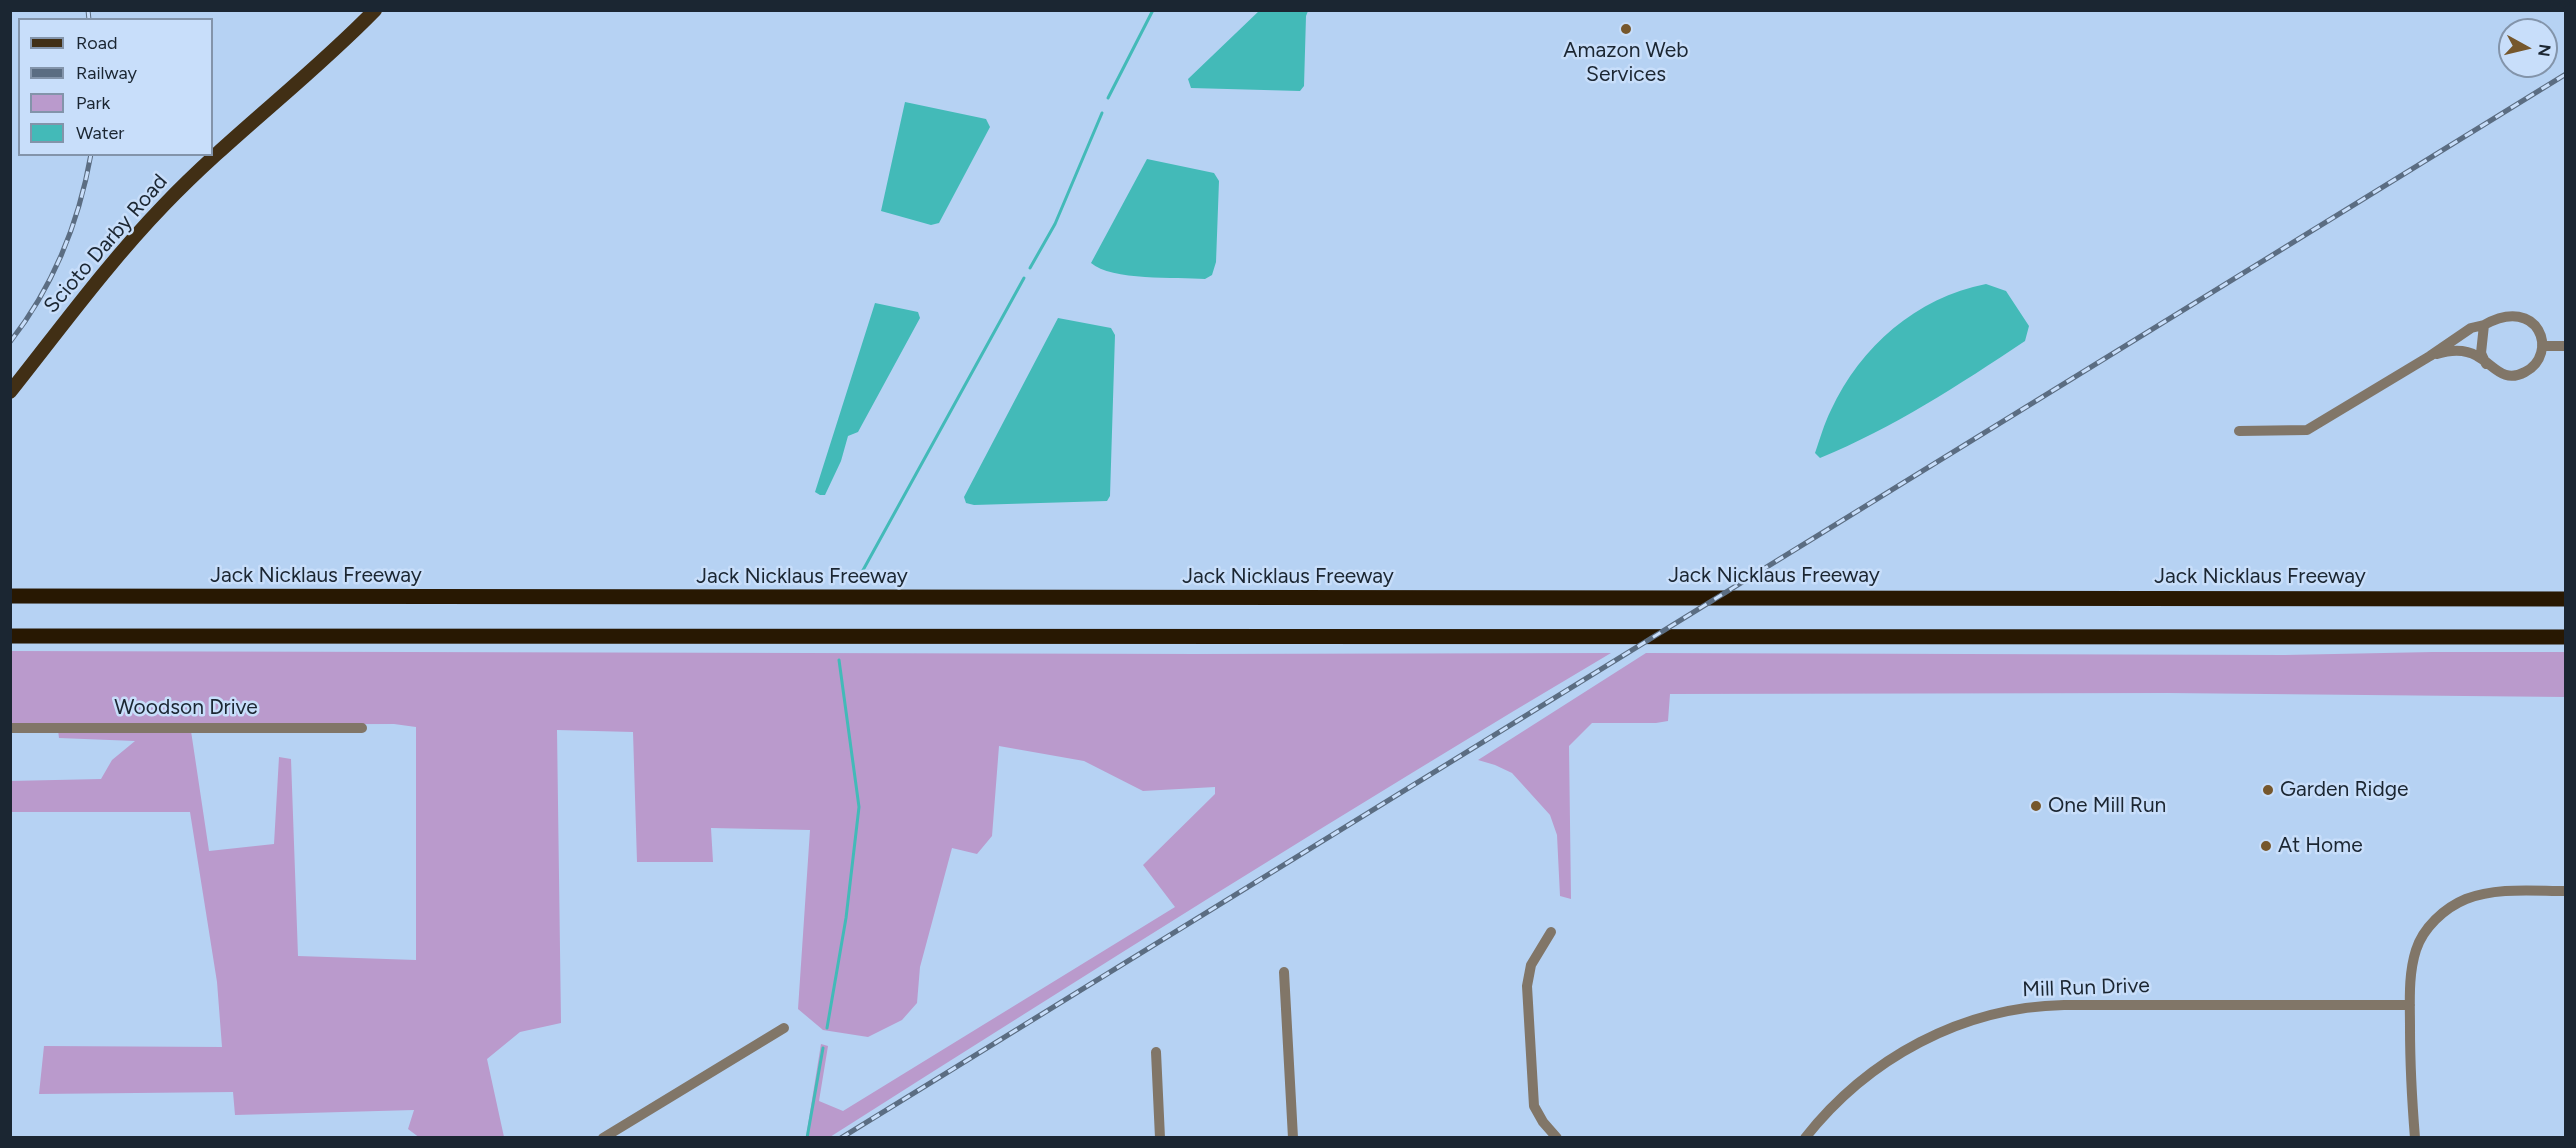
<!DOCTYPE html>
<style>
body{margin:0}
#map{position:relative;width:2576px;height:1148px;overflow:hidden;background:#b6d2f3;font-family:Figtree,sans-serif}
canvas{display:block}
.frame{position:absolute;inset:0;border:12px solid #1b2632;pointer-events:none}
.legend{position:absolute;left:18px;top:18px;width:195px;height:138px;box-sizing:border-box;background:#c8defa;border:2px solid #8394aa;margin:0;padding:8px 10px;list-style:none;font-size:18px;color:#1b2632}
.legend li{display:flex;align-items:center;gap:12px;height:30px}
.legend b{width:30px;border:2px solid #8394aa}
.north{position:absolute;left:2498px;top:18px;width:60px;height:60px;box-sizing:border-box;background:#c8defa;border:2px solid #8394aa;border-radius:50%;rotate:98deg;font-size:16px;font-weight:700;line-height:24px;text-align:center;color:#1b2632}
.north::after{content:'';display:block;margin:auto;width:21px;height:27px;background:#76572c;clip-path:polygon(50% 0,100% 100%,50% 72%,0 100%)}
</style>
<div id="map">
<canvas width="2576" height="1148"></canvas>
<div class="frame"></div>
<ul class="legend">
<li><b style="height:8px;background:#412f15"></b>Road</li>
<li><b style="height:8px;background:#5b6d82"></b>Railway</li>
<li><b style="height:16px;background:#ba9acc"></b>Park</li>
<li><b style="height:16px;background:#43bab8"></b>Water</li>
</ul>
<div class="north">N</div>
</div>
<script>
const context = document.querySelector('canvas').getContext('2d');
context.lineJoin = 'round';
function fill(path, color) {
  context.fillStyle = color;
  context.fill(path, 'evenodd');
}
function trace(path, color, width, dash) {
  context.strokeStyle = color;
  context.lineWidth = width;
  context.lineCap = dash ? 'butt' : 'round';
  context.setLineDash(dash || []);
  context.stroke(path);
}
function write(font, color, halo, rows, align = 'center') {
  context.font = font + ' Figtree,sans-serif';
  context.lineWidth = 5;
  context.setLineDash([]);
  context.textBaseline = 'middle';
  context.strokeStyle = halo;
  context.fillStyle = color;
  for (const [text, x, y, turn = 0] of rows) {
    context.save();
    context.translate(x, y);
    context.rotate((+turn || 0) * Math.PI / 180);
    context.textAlign = isNaN(turn) ? turn : align;
    if (halo) context.strokeText(text, 0, 0);
    context.fillText(text, 0, 0);
    context.restore();
  }
}
fill(new Path2D(`
 M11 651 1198 654 1611 653C1348 809 1088 973 830 1137H806L821 1044 828 1046 819 1101 843 1111 1175 907 1143 865 1215 794V787L1143 791 1084 761 999 746 992 836 977 854 952 848 920 967 917 1003 902 1020 868 1037 823 1030 798 1009 810 830 711 828 713 862H637L633 732 557 730 561 1023 520 1032 487 1059 504 1137 420 1138 408 1129 414 1110 235 1115 233 1092 39 1094 44 1046 222 1047 217 982 190 812H11L10 781 101 779 112 760 135 741 59 738 58 730 191 731 209 851 274 844 279 757 291 759 298 956 416 960V727L394 724 11 725Z
 M2433 652H2565V697L2167 693 1670 694 1668 721 1656 723H1592L1569 746 1571 899 1560 896 1557 835 1550 815 1512 773 1495 765 1478 760 1646 653 2285 655Z`), '#ba9acc');
fill(new Path2D(`
 M1260 10 1308 11 1306 16 1304 86 1300 91 1191 88 1188 79Z
 M905 102 986 119 990 127 939 223 931 225 881 211Z
 M1147 159 1214 173 1219 181 1216 262 1212 275 1205 279C1177 277 1111 281 1091 263Z
 M1986 284 2006 291 2029 326 2025 341C1959 385 1893 428 1820 458L1815 453C1820 439 1824 424 1831 410 1861 346 1916 298 1986 284Z
 M875 303 918 312 920 318 858 432 848 436 841 461 825 495H820L815 492Z
 M1058 318 1111 328 1115 335 1110 496 1107 501 974 505 966 503 964 497Z`), '#43bab8');
trace(new Path2D(`
 M1108 98 1153 10
 M1030 268 1055 224 1102 113
 M862 572 1024 278
 M827 1028 846 918 859 807 839 660
 M807 1138 823 1048`), '#43bab8', 3);
trace(new Path2D(`
 M2542 346H2566
 M2437 354C2450 350 2465 349 2477 356 2494 365 2503 384 2525 372 2560 354 2539 294 2484 325L2481 353 2486 364
 M2239 431 2307 430 2430 356 2471 328 2484 325
 M10 728H362
 M1551 932 1531 965 1527 986 1534 1106 1543 1122 1557 1138
 M1284 972 1293 1138
 M1156 1052 1160 1138
 M603 1138 784 1028
 M1805 1138C1868 1058 1962 1007 2064 1005H2410
 M2415 1138C2412 1101 2410 1065 2410 1028 2410 1002 2408 975 2416 950 2423 928 2444 908 2466 899 2497 887 2533 891 2566 891`), '#817668', 10);
trace(new Path2D(`
 M10 392C60 329 108 263 164 205 230 136 308 79 375 10`), '#412f15', 14);
trace(new Path2D(`
 M10 596 2566 599
 M10 636 2566 637`), '#281802', 15);
const rail = new Path2D(`
 M88 10 89 20
 M10 342C53 287 79 222 91 154
 M841 1138 2566 74`);
trace(rail, '#5b6d82', 5);
trace(rail, '#c8defa', 3, [9]);
for (const [x, y, r, color] of [
 [1626,29,6,"#76572c"],
 [2268,790,6,"#76572c"],
 [2036,806,6,"#76572c"],
 [2266,846,6,"#76572c"]
]) {
  const dot = new Path2D();
  dot.arc(x, y, r, 0, 2 * Math.PI);
  context.fillStyle = color;
  context.fill(dot);
  trace(dot, '#c8defa', 2);
}
write('21px', '#1b2632', '#c8defa', [
 ["Amazon Web",1626,51,"center"],
 ["Services",1626,75,"center"],
 ["Garden Ridge",2280,790],
 ["One Mill Run",2048,806],
 ["At Home",2278,846]
], 'left');
write('21px', '#1b2632', '#c8defa', [
 ["Scioto Darby Road",106,244,-49],
 ["Jack Nicklaus Freeway",316,576],
 ["Jack Nicklaus Freeway",1774,576],
 ["Jack Nicklaus Freeway",802,577],
 ["Jack Nicklaus Freeway",1288,577],
 ["Jack Nicklaus Freeway",2260,577],
 ["Woodson Drive",186,708],
 ["Mill Run Drive",2086,988,-2]
]);
</script>
